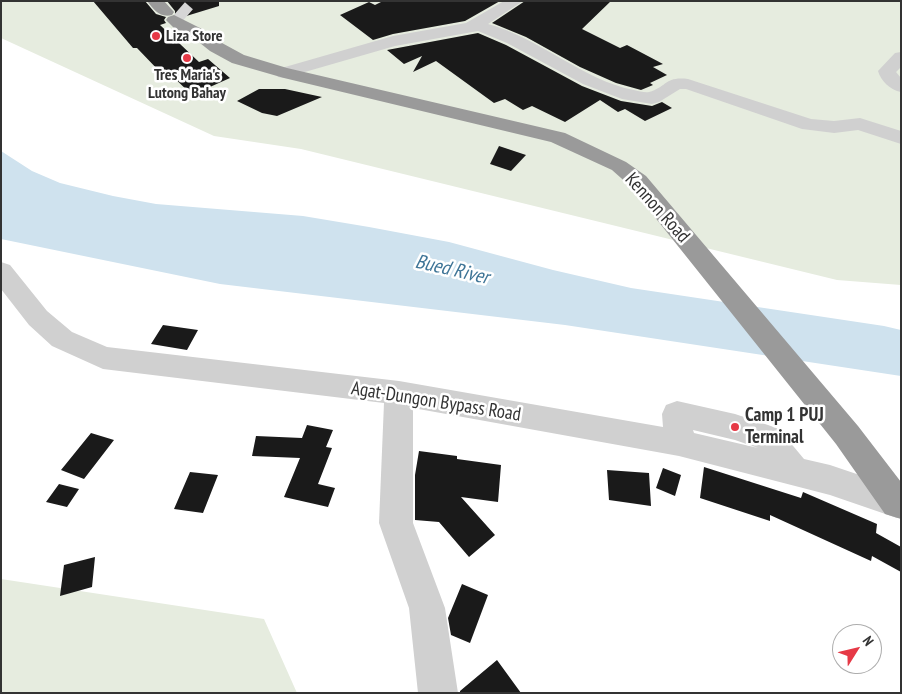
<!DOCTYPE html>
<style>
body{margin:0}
#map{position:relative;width:902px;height:694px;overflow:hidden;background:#fff;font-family:"PT Sans Narrow",sans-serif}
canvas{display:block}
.frame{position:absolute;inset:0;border:2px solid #333;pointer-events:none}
.north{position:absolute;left:832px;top:624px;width:50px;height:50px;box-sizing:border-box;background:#fff;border:1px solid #adadad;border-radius:50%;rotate:54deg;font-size:14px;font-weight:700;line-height:20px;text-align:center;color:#333}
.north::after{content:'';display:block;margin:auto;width:18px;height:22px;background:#e63946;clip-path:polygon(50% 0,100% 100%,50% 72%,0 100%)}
</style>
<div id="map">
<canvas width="902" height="694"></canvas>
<div class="frame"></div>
<div class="north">N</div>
</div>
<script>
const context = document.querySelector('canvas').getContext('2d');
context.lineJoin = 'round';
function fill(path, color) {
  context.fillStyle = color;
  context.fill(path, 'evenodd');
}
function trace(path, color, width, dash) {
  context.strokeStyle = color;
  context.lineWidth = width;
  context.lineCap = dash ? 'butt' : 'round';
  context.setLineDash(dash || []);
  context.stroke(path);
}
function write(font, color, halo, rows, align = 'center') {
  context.font = font + ' "PT Sans Narrow",sans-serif';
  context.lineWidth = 5;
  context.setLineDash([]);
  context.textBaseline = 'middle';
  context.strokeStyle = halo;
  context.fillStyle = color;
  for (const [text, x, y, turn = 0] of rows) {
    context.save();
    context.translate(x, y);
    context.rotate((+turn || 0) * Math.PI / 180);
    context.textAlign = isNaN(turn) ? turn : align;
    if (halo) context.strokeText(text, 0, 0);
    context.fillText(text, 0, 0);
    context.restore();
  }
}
fill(new Path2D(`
 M1 1H901V285L837 280 301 149 214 136 1 38Z
 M1 579 264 619 297 693H1Z`), '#e6ecdf');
fill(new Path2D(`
 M1 151 32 171 60 183 113 196 156 204 303 216 369 227 449 242 553 270 631 288 884 326 901 330V376L565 325 220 284 1 239Z`), '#cfe2ee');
fill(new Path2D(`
 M93 1H145L156 14 166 17 164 20 166 23 160 25 199 62 208 59 230 78 192 95 167 71 161 73 137 48H133Z
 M167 1H219V6L183 17 175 14V11Z
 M383 1H500L465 21 393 34 373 40 340 15 369 2 375 5Z
 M525 1H611L582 29 620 48 627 45 663 64 653 67 667 75 650 83 653 85 641 90 616 83 580 67 526 37 492 23Z
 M478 33 506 45 582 86 621 101 652 106 662 102 672 108 645 121 625 109 618 112 600 100 565 122 532 106 523 110 505 99 494 103 436 61 413 72 422 56 404 64 387 50Z
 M259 89H285L322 97 277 116 262 113 237 101Z
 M499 146 526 155 511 171 490 164Z
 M163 325 198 330 187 350 151 344Z
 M307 425 333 430 326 447 332 448 318 484 335 488 328 507 284 497 300 458 252 456 256 436 302 438Z
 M91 433 114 440 84 479 61 470Z
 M419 451 457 456V459L501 465 498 502 461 497 495 535 469 557 439 522 415 520V475Z
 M704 467 801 498 803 492 877 524 876 533 901 547V572L872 556 871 561 770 515V521L700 498Z
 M663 468 681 475 675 496 656 488Z
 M607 470 649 473 651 506 609 500Z
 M190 472 218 475 203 513 174 509Z
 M59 484 79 489 67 507 46 502Z
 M95 557 92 587 60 596 64 565Z
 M462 584 488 595 470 643 451 635 448 618Z
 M497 660 521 693H460V691Z`), '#1a1a1a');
trace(new Path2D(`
 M179 9 187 16`), '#d6d6d6', 18, [18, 9]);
fill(new Path2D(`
 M504 1H523L488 24C538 37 584 81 634 90 638 91 646 93 649 92 667 87 665 76 688 79L811 119 834 121 860 118 901 131V144L858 130 834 133 802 129 686 89H680L659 102 652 104 622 99 583 84 507 43 478 31 395 46 284 78 278 77 275 73 278 69 393 36 466 23Z
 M901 52V67L896 72 901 78V92C890 90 881 81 878 71L895 53Z
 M1 262 10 265 47 311 72 332 107 347 399 381 663 427 662 414 666 405 677 401 735 414 768 425 779 429 804 459 830 465 901 489V517L897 518 830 495 679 456 413 408V523L445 608 458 693H418L409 608 379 523 384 403 103 369 52 346 29 325 1 289ZM693 430 735 440 758 448 694 433Z`), '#d0d0d0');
fill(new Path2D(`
 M147 1H164L174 12 172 15C160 18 154 10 147 1Z
 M174 15 202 29 222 43 244 55 287 68 565 133 626 162 646 176 858 426 901 482V519L885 514 836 444 630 186 612 170 551 142 284 78 232 63 210 51 190 35 175 29 166 20 168 17Z`), '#9a9a9a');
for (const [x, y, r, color] of [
 [156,36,5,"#e63946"],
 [187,58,5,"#e63946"],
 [735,427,5,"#e63946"]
]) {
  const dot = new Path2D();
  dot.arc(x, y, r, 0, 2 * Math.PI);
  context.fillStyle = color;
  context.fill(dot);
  trace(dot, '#fff', 2);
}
write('bold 16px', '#333', '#fff', [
 ["Liza Store",166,36],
 ["Tres Maria's",187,75,"center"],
 ["Lutong Bahay",187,93,"center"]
], 'left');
write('19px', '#333', '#fff', [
 ["Kennon Road",657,208,48],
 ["Agat-Dungon Bypass Road",436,402,9]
]);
write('bold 19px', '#333', '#fff', [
 ["Camp 1 PUJ",745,416],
 ["Terminal",745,438]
], 'left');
write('italic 20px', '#3f7597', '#fff', [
 ["Bued River",452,270,13]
]);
</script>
